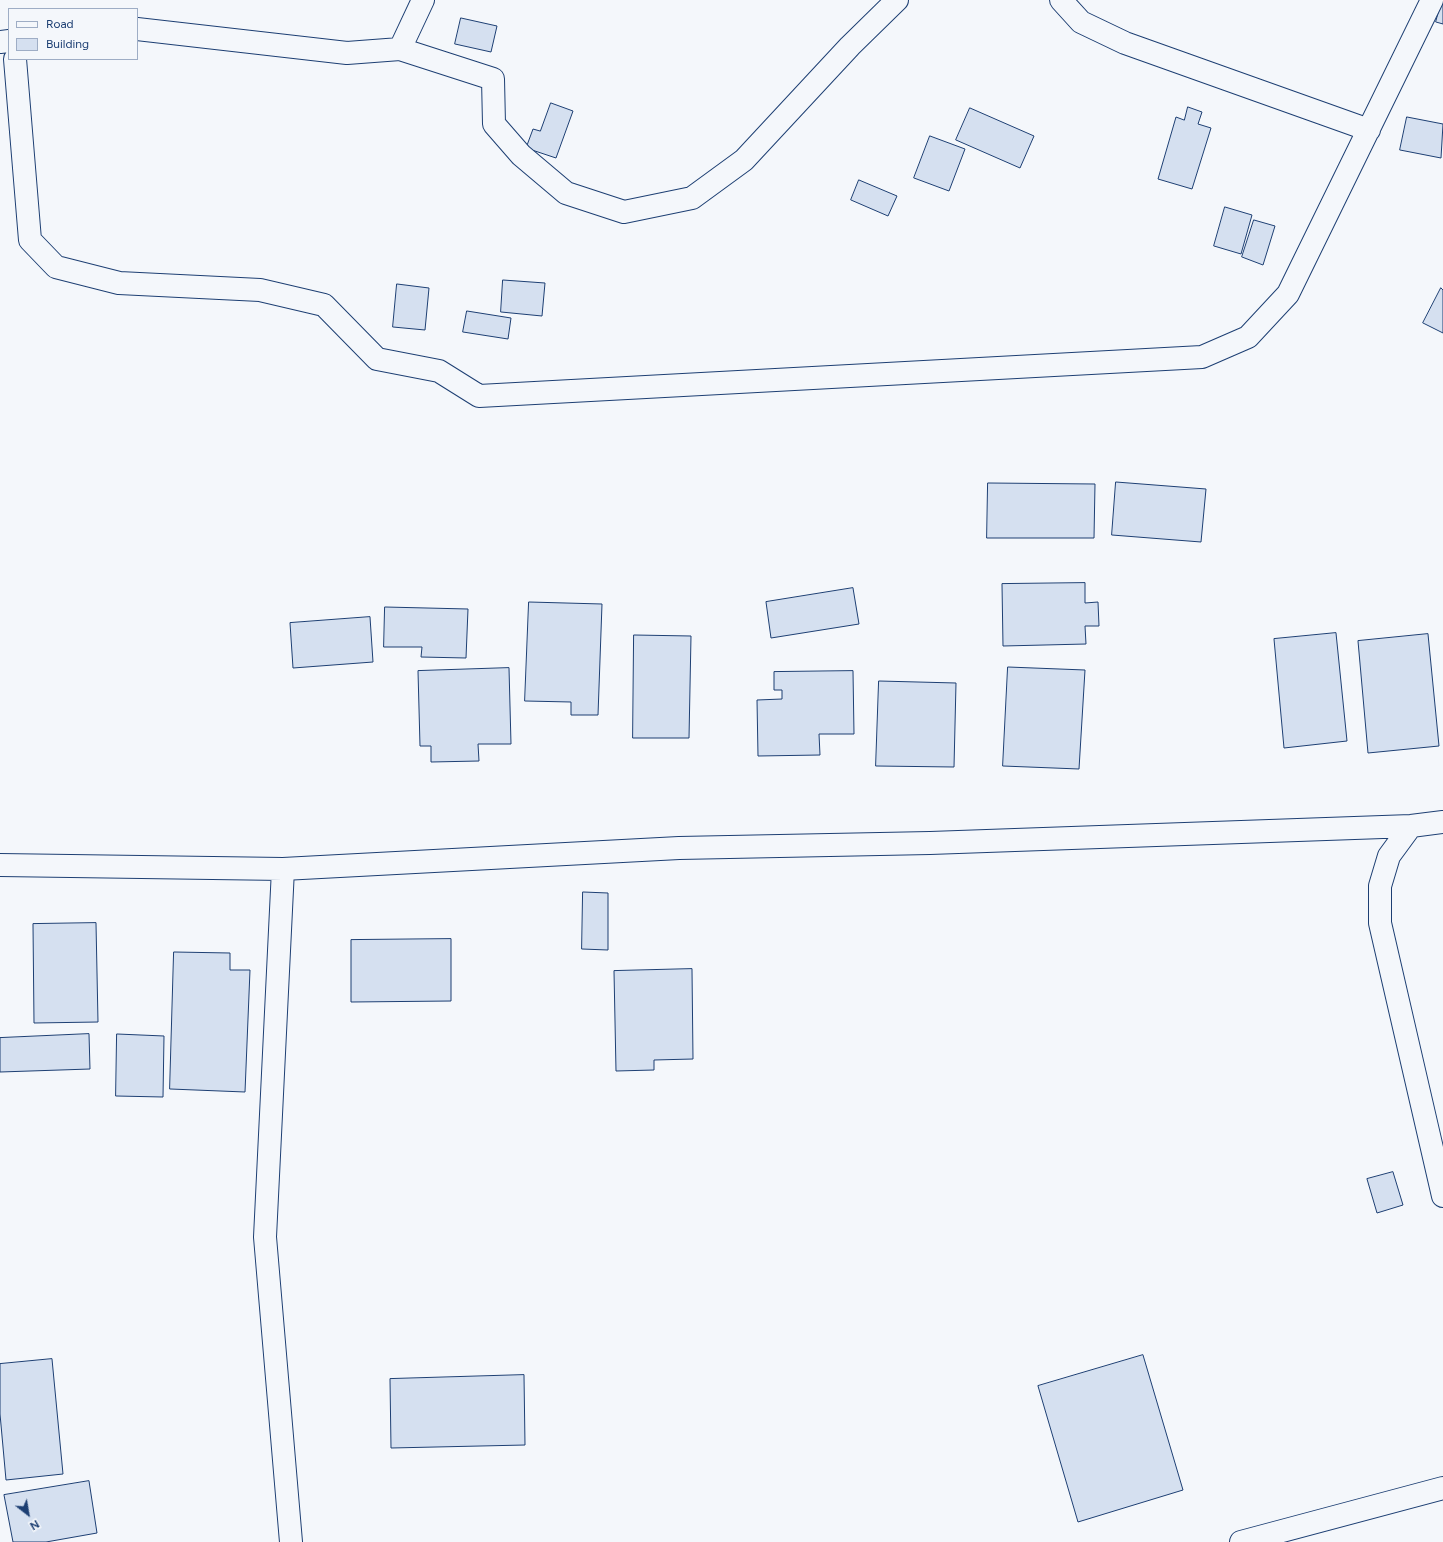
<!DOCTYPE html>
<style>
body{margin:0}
#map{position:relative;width:1443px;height:1542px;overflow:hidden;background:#f4f7fb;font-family:Figtree,sans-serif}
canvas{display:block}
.legend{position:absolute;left:8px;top:8px;width:130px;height:52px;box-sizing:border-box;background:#f4f7fb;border:1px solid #9eadc5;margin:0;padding:5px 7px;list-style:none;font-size:12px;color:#1d3f73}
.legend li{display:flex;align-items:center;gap:8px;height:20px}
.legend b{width:20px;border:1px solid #9eadc5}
.north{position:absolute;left:8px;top:1494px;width:40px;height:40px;-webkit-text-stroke:3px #f4f7fb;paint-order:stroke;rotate:149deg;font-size:11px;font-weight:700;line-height:16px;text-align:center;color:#1d3f73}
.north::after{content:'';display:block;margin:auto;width:14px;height:18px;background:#1d3f73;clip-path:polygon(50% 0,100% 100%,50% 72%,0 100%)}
</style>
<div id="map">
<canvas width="1443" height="1542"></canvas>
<ul class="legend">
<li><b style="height:5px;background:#f4f7fb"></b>Road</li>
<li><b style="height:11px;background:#d5e0f0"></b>Building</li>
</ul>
<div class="north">N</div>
</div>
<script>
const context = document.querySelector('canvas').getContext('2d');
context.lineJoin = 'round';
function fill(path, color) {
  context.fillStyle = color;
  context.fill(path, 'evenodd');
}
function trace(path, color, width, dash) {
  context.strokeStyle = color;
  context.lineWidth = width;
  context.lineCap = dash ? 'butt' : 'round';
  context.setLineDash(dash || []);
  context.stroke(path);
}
const building = new Path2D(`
 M1442 0H1443V24L1436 22Z
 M461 18 497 26 491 52 455 44Z
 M551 103 573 111 556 158 526 148 533 129 540 131Z
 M1188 107 1202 112 1198 124 1211 128 1192 189 1158 179 1176 117 1184 120Z
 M970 108 1034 136 1020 168 956 140Z
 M1407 117 1443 124 1441 158 1400 150Z
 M930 136 965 149 949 191 914 178Z
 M859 180 897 196 888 216 851 200Z
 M1225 207 1252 215 1241 254 1214 246Z
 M1254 220 1275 226 1263 265 1242 257Z
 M503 280 545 283 542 316 501 312Z
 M397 284 429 288 425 330 393 327Z
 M1441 288 1443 290V333L1423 323Z
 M467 311 511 318 508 339 463 332Z
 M1116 482 1206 489 1201 542 1112 535Z
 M988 483 1095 484 1094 538H987Z
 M1085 583V603L1098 602 1099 626H1085L1086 644 1003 646 1002 584Z
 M853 588 859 624 771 638 766 602Z
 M529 602 602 604 598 715H571V702L525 701Z
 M385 607 468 609 466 658 421 657 422 647H384Z
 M370 617 373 662 293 668 290 623Z
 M1336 633 1347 741 1284 748 1274 639Z
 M1428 634 1439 746 1368 753 1358 641Z
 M634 635 691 636 689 738H633Z
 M1008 667 1085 670 1079 769 1003 766Z
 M509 668 511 744H478L479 761 431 762V746H420L418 671Z
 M853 671 854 734H819L820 755 758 756 757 700 782 699V690H774V672Z
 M879 681 956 683 954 767 876 766Z
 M583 892 608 893V950L582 949Z
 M96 923 98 1022 34 1023 33 924Z
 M451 939V1001L351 1002V940Z
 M174 952 230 953V970H250L245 1092 170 1089Z
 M692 969 693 1059 654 1060V1070L616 1071 614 971Z
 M89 1034 90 1069 0 1072V1038Z
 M117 1034 164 1036 163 1097 116 1096Z
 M1393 1172 1403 1205 1377 1213 1367 1179Z
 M1143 1355 1183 1490 1078 1522 1038 1386Z
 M52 1359 63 1474 6 1480 0 1414V1364Z
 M524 1375 525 1445 391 1448 390 1379Z
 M89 1481 97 1533 46 1542H13L4 1495Z`);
fill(building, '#d5e0f0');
trace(building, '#1d3f73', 1);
const minor = new Path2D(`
 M1061 0 1081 22 1125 43 1369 130
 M137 29 347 53 400 49 493 79 494 124 521 155 566 193 624 212 692 198 744 160 850 46 897 0
 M0 42 9 41
 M400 49 423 0
 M15 59 30 240 56 267 119 283 260 290 324 305 377 359 439 371 479 396 1202 357 1248 337 1288 294 1432 0
 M1411 826 1389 856 1380 886V923L1443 1196
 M0 865 283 869 679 848 930 843 1411 826 1443 822
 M283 869 265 1237 291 1542
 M1241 1542 1443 1488`);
trace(minor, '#1d3f73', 24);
trace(minor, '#f4f7fb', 22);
</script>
